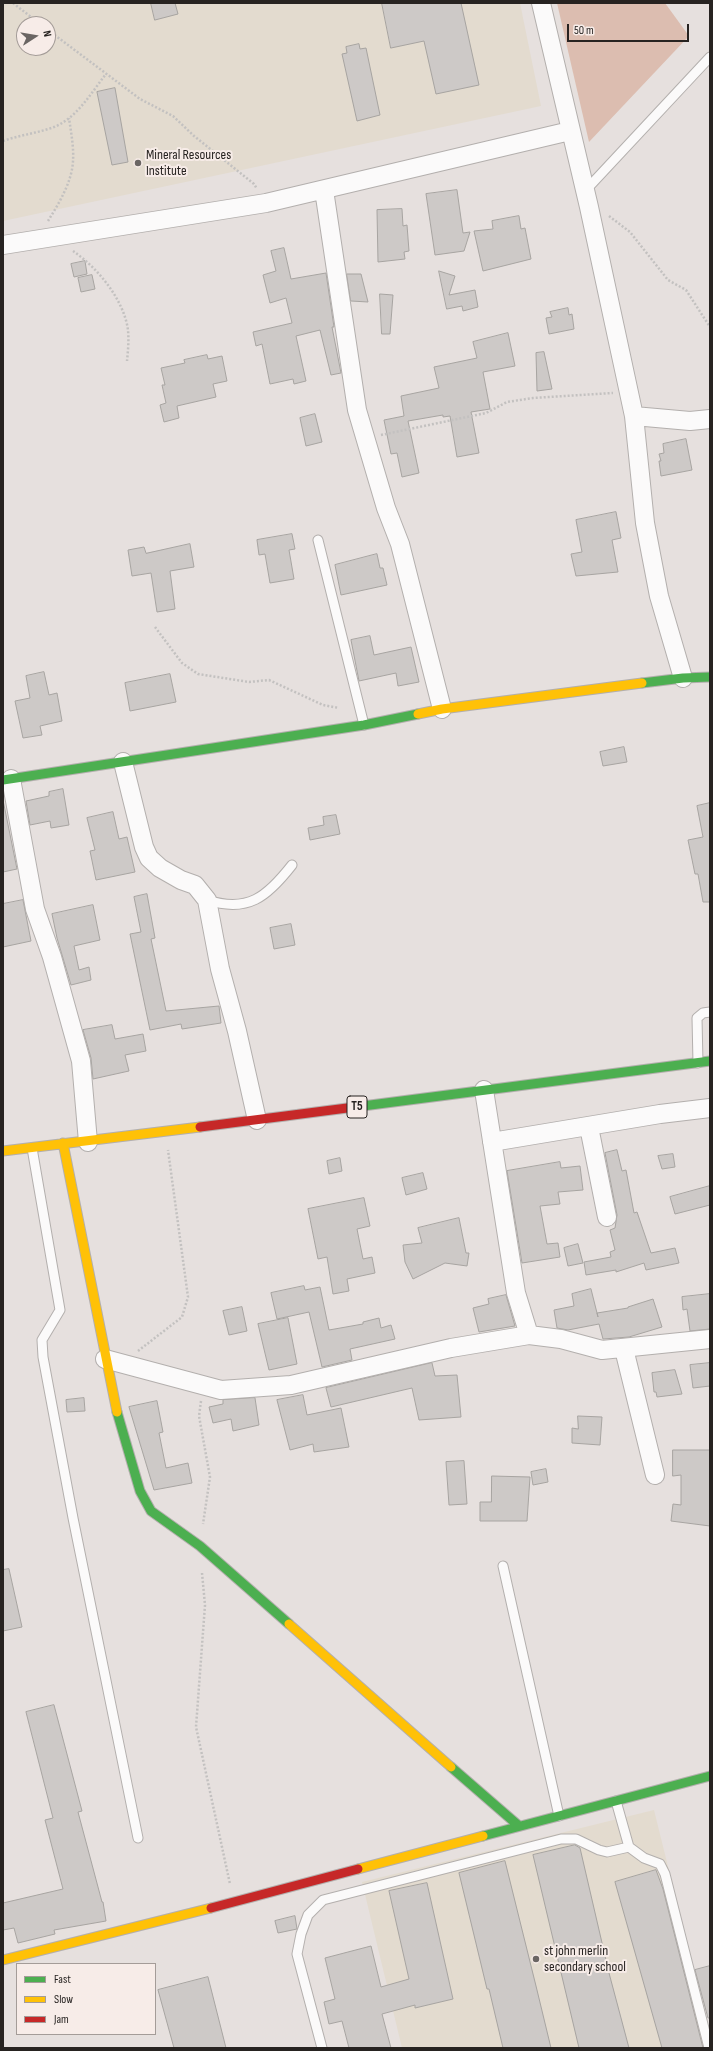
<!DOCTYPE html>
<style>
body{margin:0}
#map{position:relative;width:713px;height:2051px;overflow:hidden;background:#e6e0de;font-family:"Sofia Sans Condensed",sans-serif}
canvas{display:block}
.frame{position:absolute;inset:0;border:4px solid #272321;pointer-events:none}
.legend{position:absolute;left:16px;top:1963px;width:140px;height:72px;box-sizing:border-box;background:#f7ece8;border:1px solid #a49c98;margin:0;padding:5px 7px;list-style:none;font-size:12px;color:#272321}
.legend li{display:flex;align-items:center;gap:8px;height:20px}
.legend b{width:20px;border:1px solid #a49c98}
.north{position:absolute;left:16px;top:16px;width:40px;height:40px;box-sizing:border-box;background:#f7ece8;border:1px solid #a49c98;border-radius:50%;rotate:78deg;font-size:11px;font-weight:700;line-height:16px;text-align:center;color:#272321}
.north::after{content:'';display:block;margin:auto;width:14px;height:18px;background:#6a6563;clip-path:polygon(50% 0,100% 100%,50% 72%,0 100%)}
.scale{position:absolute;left:567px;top:24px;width:122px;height:18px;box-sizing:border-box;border:2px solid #272321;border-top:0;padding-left:5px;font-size:12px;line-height:14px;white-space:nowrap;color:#272321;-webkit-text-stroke:3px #f7ece8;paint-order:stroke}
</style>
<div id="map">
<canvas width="713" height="2051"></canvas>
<div class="frame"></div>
<ul class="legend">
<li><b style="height:5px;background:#4caf50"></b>Fast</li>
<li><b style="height:5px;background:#ffc107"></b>Slow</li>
<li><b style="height:5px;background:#c62828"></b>Jam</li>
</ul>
<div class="north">N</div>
<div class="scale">50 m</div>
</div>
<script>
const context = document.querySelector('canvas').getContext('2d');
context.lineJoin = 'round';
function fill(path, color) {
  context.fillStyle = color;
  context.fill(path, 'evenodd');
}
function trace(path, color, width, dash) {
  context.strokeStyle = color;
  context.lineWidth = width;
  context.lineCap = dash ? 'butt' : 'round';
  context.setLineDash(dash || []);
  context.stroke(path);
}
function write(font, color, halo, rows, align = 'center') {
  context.font = font + ' "Sofia Sans Condensed",sans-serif';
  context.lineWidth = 4;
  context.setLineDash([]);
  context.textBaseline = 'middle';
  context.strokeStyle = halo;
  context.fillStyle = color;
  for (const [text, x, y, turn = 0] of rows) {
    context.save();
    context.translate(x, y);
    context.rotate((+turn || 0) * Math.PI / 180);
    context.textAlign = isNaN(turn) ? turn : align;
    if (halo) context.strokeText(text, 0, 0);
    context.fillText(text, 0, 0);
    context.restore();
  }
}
fill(new Path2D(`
 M3 3H520L541 106 3 221ZM24 24H48V48H24Z
 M654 1810 710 2036V2048H402L362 1882Z`), '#e3dbcf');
fill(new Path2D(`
 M557 3H665L689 36 589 142Z`), '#dcbdb0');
const building = new Path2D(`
 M151 3H175L178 14 155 20Z
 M382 3H461L479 85 436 94 424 41 391 48Z
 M359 44 360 49 366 48 380 115 357 121 342 54 347 53 346 47Z
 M115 88 128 162 112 165 97 92Z
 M457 190 463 233 470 232 464 251 435 255 426 194Z
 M402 209 403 226 407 225 409 251 404 252 405 259 378 262 377 210Z
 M519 216 521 229 525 228 531 259 483 271 474 231 493 229 492 221Z
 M284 248 291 279 326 273 334 327H332L341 373 331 375 320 330 296 336 306 381 294 384 293 379 270 384 262 344 256 346 253 332 292 323 286 298 270 303 263 275 276 271 271 251Z
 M85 261 87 274 74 277 71 264Z
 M439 271 455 276 449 295 475 290 478 307 463 311 462 306 447 309Z
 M347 274H361L368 302 351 301Z
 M92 275 95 289 81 292 78 278Z
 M380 294 393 295 390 334H382Z
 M568 308 569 315 572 314 574 329 549 334 546 318 552 317 550 312Z
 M508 333 515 366 483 372 490 409 471 412 479 453 457 457 450 416 443 417V415L408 421 419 473 402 477 397 453 391 454 384 420 404 416 401 396 439 388 434 367 477 358 473 342Z
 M544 352 552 389 537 391 536 353Z
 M207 355 208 359 222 356 227 381 213 384 216 397 177 406 179 418 164 422 160 405 166 403 162 385H165L161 368 185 363 184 360Z
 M315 414 322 442 306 446 300 418Z
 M686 439 692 470 661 476 659 461H661L659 454 664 453 663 444Z
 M616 512 621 538 612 540 618 572 576 576 571 554 582 552 576 520Z
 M292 534 295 549 289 550 294 579 270 583 265 554 259 555 257 540Z
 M190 544 194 567 170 571 175 609 157 612 151 573 132 576 128 550 144 547 146 553Z
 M377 554 380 568H383L387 585 341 595 335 565Z
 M370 636 374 655 411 647 419 682 398 686 396 673 359 681 351 640Z
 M44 672 49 695 57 693 62 721 40 726 42 735 23 738 15 701 30 698 26 676Z
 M170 674 176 702 130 711 125 683Z
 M624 747 627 762 603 766 600 752Z
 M63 789 69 825 51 828 50 821 30 825 26 801 49 796V792Z
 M3 800 17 869 3 872Z
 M710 803V902H703L698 874H695L688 840 703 837 697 806Z
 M113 812 119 839 127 837 135 872 96 880 90 851 95 850 87 818Z
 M336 815 340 834 310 840 308 828 324 825 323 817Z
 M147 894 155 938 151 939 166 1011 219 1006 221 1023 182 1029 181 1024 150 1030 130 934 141 932 134 897Z
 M23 900 31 941 3 947V904Z
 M93 905 100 940 74 946 79 970 89 967 91 980 71 985 57 938 52 914Z
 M291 924 295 945 274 949 270 928Z
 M112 1025 115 1039 143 1034 146 1051 125 1055 129 1071 93 1079 91 1058 83 1030Z
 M617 1150 622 1171 626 1170 634 1213 637 1212 651 1253 675 1248 679 1263 646 1270 644 1263 616 1272V1270L586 1275 584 1262 611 1257 610 1252 615 1250 610 1230 615 1228 617 1215 605 1153Z
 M673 1154 675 1167 662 1169 658 1156Z
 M340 1158 342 1171 329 1174 327 1161Z
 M560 1162 561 1168 580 1166 583 1190 558 1192 560 1204 540 1206 547 1244 558 1243 560 1257 522 1263 507 1171Z
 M423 1173 427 1189 406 1195 402 1178Z
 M710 1186V1205L675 1214 670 1197Z
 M364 1198 370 1226 357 1229 363 1259 372 1257 375 1273 347 1279 349 1291 333 1294 327 1257 318 1259 308 1209Z
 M459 1218 466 1253H469L467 1266 445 1263 413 1279 405 1262 403 1245 422 1243 418 1228Z
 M578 1244 583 1263 568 1266 564 1248Z
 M304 1286 305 1290 320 1287 329 1330 363 1324V1322L379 1318 381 1328 391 1325 395 1339 350 1349 352 1360 322 1367 309 1312 277 1319 271 1293Z
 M591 1289 598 1317 597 1313 628 1308V1307L653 1299 662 1327 629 1337 603 1339 599 1324 568 1330 557 1328 554 1310 574 1306 572 1294Z
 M710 1294V1329L690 1331 687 1309 683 1310 682 1297Z
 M506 1295 515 1326 479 1332 473 1308 489 1304 488 1299Z
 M242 1307 247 1331 229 1335 223 1311Z
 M288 1318 297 1364 269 1370 258 1324Z
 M432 1363 435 1376 457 1375 461 1417 419 1420 412 1388 331 1407 326 1388Z
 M710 1363V1386L693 1388 690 1365Z
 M675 1370 682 1394 657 1397 656 1392H654L652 1373Z
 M303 1395 307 1415 341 1408 349 1447 314 1452 313 1444 290 1450 277 1400Z
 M84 1398 85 1411 67 1412 66 1400Z
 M255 1398 259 1425 233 1431 231 1419 213 1423 209 1407 223 1404V1400Z
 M157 1401 163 1432 159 1433 166 1468 188 1463 192 1483 154 1490 129 1407Z
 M578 1416 602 1417 600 1445 572 1443V1428L578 1429Z
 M673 1450H710V1526L671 1521 673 1504 681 1505V1475L673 1476Z
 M464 1461 467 1504 449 1505 446 1462Z
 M546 1469 548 1482 533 1485 531 1472Z
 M492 1476 530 1477 527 1521H480V1502H491Z
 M9 1569 22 1627 3 1631V1570Z
 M54 1705 82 1811 78 1812 102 1902H103L106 1921 54 1930 55 1934 18 1943 14 1928 3 1930V1903L63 1889 45 1820 53 1818 26 1712Z
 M575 1845 580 1848 609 1973 629 2048H579L533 1855Z
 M505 1861 536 1986 551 2048H503L489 1989H487L459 1873Z
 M656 1870 663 1889 703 2048H662L615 1882Z
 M427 1883 453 1999 415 2008V2005L382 2014 391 2048H349L342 2021 329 2024 324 2002 335 1999 325 1958 371 1946 381 1987 409 1979 389 1891Z
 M295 1916 297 1929 278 1933 275 1921Z
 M710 1966V2018H708L695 1970Z
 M208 1977 226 2048H174L158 1990Z`);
fill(building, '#cdc9c7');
trace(building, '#a7a4a1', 1);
const lane = new Path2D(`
 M585 191 710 57
 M318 540 364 725
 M207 900C248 913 267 897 292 865
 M698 1063 697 1018 703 1013 710 1012
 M32 1148 60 1310 42 1340 43 1357 73 1518 138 1838
 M503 1566 559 1816
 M616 1801 629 1847 644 1858 660 1864 665 1874 709 2048
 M322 2048 297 1954 301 1934 308 1915 323 1900 561 1839H576L599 1850 607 1852 629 1847`);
const street = new Path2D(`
 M541 3 589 207 634 416 645 523 659 596 683 678
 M324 190 357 410 386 508 400 544 442 709
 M3 245 266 203 570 131
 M634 416 690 421 710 419
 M123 762 144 847 149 858 160 868 181 880 195 885 207 900 220 969 237 1031 257 1120
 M11 779 35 909 52 957 81 1061 88 1142
 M484 1090 516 1293 529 1335 561 1339 602 1350 710 1339
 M589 1127 607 1217
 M492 1142 660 1114 710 1108
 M624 1349 655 1475
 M105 1359 221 1390 291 1385 451 1348 529 1335`);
const fast = new Path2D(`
 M642 683 683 678 710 677
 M3 780 364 725 418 714
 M355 1107 710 1061
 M117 1412 140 1491 151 1511 200 1546 289 1624
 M451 1767 519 1826
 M483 1836 710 1776`);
const slow = new Path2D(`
 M418 714 442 709 642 683
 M63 1143 117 1412
 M3 1151 200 1127
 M289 1624 451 1767
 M358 1869 483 1836
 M3 1960 211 1908`);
const jam = new Path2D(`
 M200 1127 355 1107
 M211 1908 358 1869`);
trace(lane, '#b3afad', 11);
trace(street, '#b3afad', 20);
trace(fast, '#b3afad', 11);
trace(slow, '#b3afad', 11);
trace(jam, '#b3afad', 11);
trace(new Path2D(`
 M13 3 40 24
 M48 30 140 99 173 116 194 136 254 184 257 189
 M3 141C20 135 38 133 54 127 77 118 91 93 106 74
 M609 216 630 232 668 280 686 290 710 327
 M48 221C59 203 72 182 73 161 74 148 71 132 69 118
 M73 251C98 268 124 300 128 330 129 340 128 351 127 361
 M381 435 486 413 507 402 533 398 613 393
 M155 627 182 663 198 674 249 682 269 680 323 705 339 708
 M138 1351 182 1317 188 1297 168 1150
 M201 1401 199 1416 210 1477 203 1524
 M202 1573 205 1605 196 1727 230 1884`), '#c3c1c0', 2.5, [2, 2]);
trace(lane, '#fbfafa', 9);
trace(street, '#fbfafa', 18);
trace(fast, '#4caf50', 9);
trace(slow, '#ffc107', 9);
trace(jam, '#c62828', 9);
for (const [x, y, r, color] of [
 [138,163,4,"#6a6563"],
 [536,1959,4,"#6a6563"]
]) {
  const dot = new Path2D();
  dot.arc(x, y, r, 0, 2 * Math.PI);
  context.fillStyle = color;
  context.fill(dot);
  trace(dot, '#f7ece8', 1.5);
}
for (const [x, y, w] of [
 [357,1107,20]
]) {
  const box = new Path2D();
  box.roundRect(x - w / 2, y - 11, w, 22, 3);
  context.fillStyle = '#f7ece8';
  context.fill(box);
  trace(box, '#272321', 1);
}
write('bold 13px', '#272321', null, [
 ["T5",357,1107]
]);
write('14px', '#272321', '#f7ece8', [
 ["Mineral Resources",146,155],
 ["Institute",146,171],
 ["st john merlin",544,1951],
 ["secondary school",544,1967]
], 'left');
</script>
